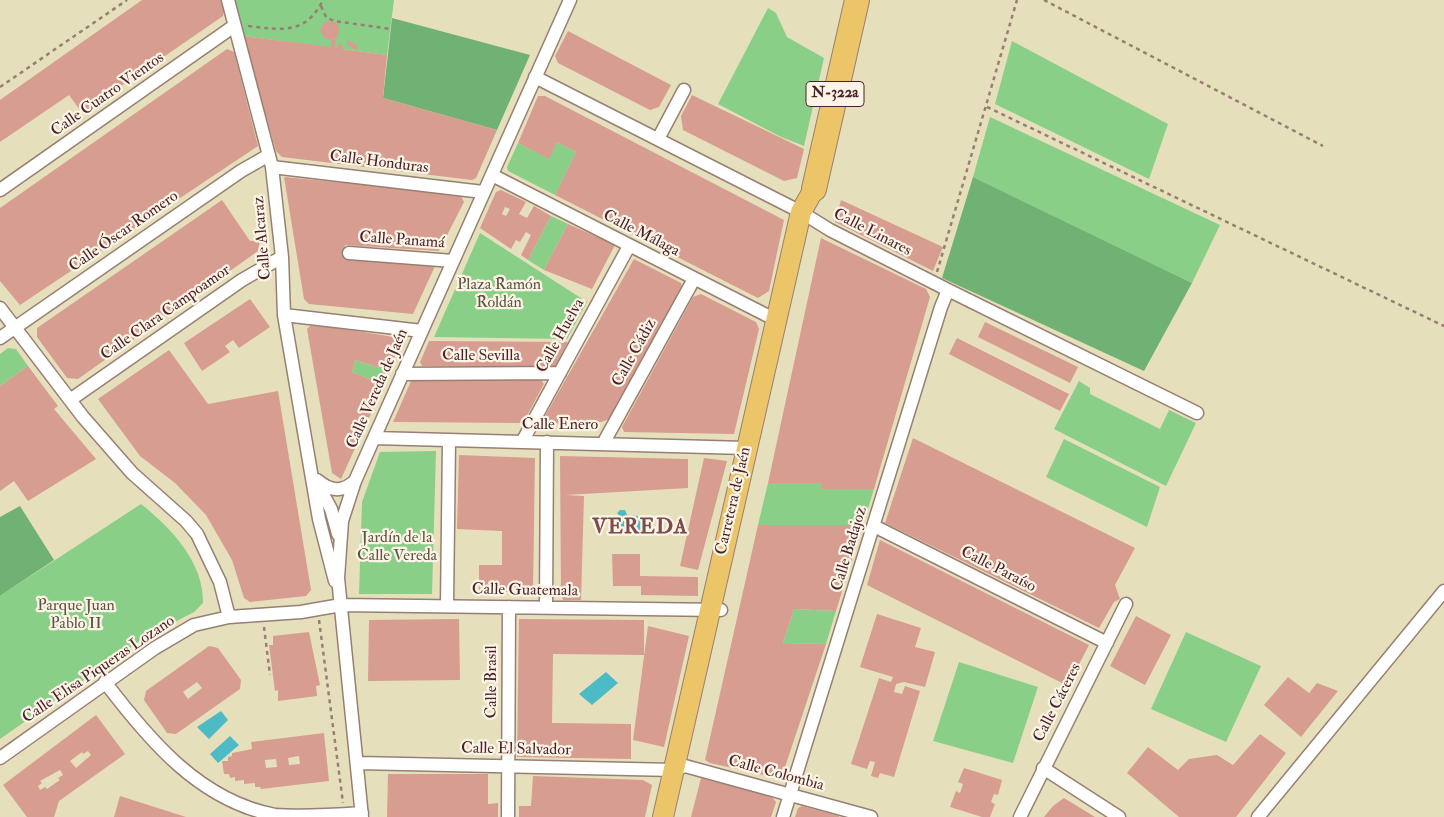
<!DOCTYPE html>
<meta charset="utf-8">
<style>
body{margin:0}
canvas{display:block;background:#e6dfbb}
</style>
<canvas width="1444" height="817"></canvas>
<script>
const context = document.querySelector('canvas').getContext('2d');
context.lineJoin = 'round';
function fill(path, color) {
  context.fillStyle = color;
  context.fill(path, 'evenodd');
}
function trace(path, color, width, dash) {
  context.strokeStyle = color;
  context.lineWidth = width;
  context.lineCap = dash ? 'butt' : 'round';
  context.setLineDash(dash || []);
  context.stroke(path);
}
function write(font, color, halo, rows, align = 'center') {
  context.font = font + ' "IM FELL Double Pica",serif';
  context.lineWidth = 4.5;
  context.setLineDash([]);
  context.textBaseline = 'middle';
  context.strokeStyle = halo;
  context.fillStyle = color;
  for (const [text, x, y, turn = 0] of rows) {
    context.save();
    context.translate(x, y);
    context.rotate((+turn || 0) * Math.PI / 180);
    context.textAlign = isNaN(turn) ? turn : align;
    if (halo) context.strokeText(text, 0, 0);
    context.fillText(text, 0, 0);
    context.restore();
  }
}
fill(new Path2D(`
 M235 0H394L387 55 243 36Z
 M768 8 776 13 787 37 824 58 804 146 781 137 718 104Z
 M1012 41 1168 124 1149 179 995 104Z
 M990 117 1220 225 1192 283 973 177Z
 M557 142 576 152 555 195 508 171 507 167 518 143 548 158Z
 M551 216 568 224 544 270 528 260Z
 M480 233 587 302 567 339 434 337Z
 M8 348 16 349 28 366 0 386V354Z
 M355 360 390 371 384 385 352 372Z
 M1079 381 1090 388V394L1160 429 1169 410 1196 423 1166 486 1054 429Z
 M1064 439 1160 487 1147 527 1046 477Z
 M436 451 432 594H359L362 502 380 452Z
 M768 483H821V489H874L863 525H758Z
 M141 504C171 528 204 562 203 603L194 612 144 638 0 739V596Z
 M794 609 836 611 826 644 783 643Z
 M1186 632 1261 666 1226 742 1151 709Z
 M959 662 1038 687 1013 763 933 741Z`), '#8acf88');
fill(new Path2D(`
 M392 18 530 55 497 130 383 98Z
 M973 177 1192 283 1144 371 942 278Z
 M20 506 54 560 0 596V517Z`), '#6fb274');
fill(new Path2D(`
 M620 510H625L627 515 648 517 647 533 633 532 628 535H623L620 531 622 519 617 513Z
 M606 672 618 683 592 705 579 694Z
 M221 711 228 720 209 739 197 727Z
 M230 736 239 745 218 763 210 754Z`), '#4dbbc6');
fill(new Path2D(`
 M142 0H221L224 10 223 16 82 113 69 95 0 142V100Z
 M328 21 336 22 339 27 338 37 331 40H336L335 48H337L338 44H342V49L387 55 383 98 497 130 476 178 472 180 282 157 276 151 243 36 331 47V40L324 38 320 30 324 23Z
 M568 31 671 85 659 107 650 110 558 63 555 56Z
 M348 40 358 46 356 50 346 44Z
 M227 49 234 52 258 146 20 305 0 281V208Z
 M692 95 804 149 797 178 784 181 683 130 681 116Z
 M538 96H545L784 220 769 291 758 298 555 195 576 152 557 142 549 159 518 143Z
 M284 177 460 194 464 202 439 251 345 245 344 257 436 264 413 314 309 304 304 299Z
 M501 190 526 202 519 214 527 218 534 206 551 216 528 260 521 255 531 235 526 232 520 242 516 240 511 249 480 228 496 192ZM505 207 510 209 506 216 502 214Z
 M222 200 250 241 260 240 258 251 78 379 67 378 37 337V328Z
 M841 200 943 247 933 271 835 222Z
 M568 224 615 245 592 289 544 270Z
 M821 238 926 289 930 297 874 489H821V483H768Z
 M634 259 681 283 682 287 610 419 601 422 549 424 545 416Z
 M701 294 756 322 759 329 734 434 624 432 622 427 693 297Z
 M250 299 270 327 239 348 233 340 225 346 230 352 202 371 184 343Z
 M985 322 1078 367 1070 383 978 337Z
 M312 324 394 337 399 345 390 371 355 360 352 372 384 385 341 479 332 473 307 329Z
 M957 338 1069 394 1060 411 949 354Z
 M429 341 568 342 554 368 422 366 420 362Z
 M169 350 208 404 278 391 311 590 306 596 250 602 244 598 232 560 206 515 175 483 140 456 98 399Z
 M28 366 58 406 54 409 96 459 28 501 14 481 0 491V386Z
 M412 379 541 380 544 384 523 423 393 422Z
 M913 438 1135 548 1115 585 1120 599 1114 602 1099 628 885 523Z
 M459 455 535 458 533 591 479 593V565H502V531L457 529Z
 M560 456 688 459V488L565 495 584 496 581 600H563L561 594Z
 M704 458 727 461 698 570 680 566Z
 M758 525H863L836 611 794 609 783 643 826 644 781 779 710 763 705 760Z
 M880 540 1089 645 1068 686 867 585Z
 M612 554H640V576L698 577V596L641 595V586H613Z
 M877 614 921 628 915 647 935 652 925 687 904 682 896 684 894 692 902 694 905 686 920 691 894 777 880 773 878 778 871 776 875 762 870 761 867 769 851 764 879 678 891 682 893 677 860 667Z
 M1136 616 1171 635 1145 685 1110 666Z
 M459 619 460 680 368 681 369 620Z
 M519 619 644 620V655L553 654 552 723 631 724V759L517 757Z
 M648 626 689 636 664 747 633 740Z
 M309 632 320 685 316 686 317 696 278 701V690L275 691 269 645H273V636Z
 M209 646 218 648 241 680 240 689 176 734 167 733 144 700 146 691ZM197 682 202 688 188 699 183 692Z
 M1288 677 1309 693 1317 683 1338 691 1301 737 1264 705Z
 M96 715 125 754 59 801 54 817H27L3 785ZM88 751 91 755 76 768 70 761 82 752 83 754ZM60 770 63 775 58 778 60 780 47 789 45 787 40 790 38 786 42 783 40 781Z
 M324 733 329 781 261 789 260 787H255V783L244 784V780L235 781V777L230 778 229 774H224L222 761H228V757L232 756V753L252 749 251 742ZM299 756 300 764 289 765 288 758ZM276 759 277 767 266 768 265 760Z
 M1260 734 1286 753 1236 817H1179L1127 773 1148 747 1178 770 1189 759 1217 755 1233 765Z
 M964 768 1002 780 998 795 994 794 991 802 995 804 990 817H982L950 807 956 791 960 793 963 784 958 782Z
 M388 774H488V804L498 803V817H387Z
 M533 776 643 780 652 785 645 817H519V806H531Z
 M701 778 772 797 776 802 771 817H691Z
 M120 796 186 817H114Z
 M1064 798 1095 817H1044L1053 806Z
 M802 806 839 816V817H795L798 808Z`), '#d79d90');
const street = new Path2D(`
 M228 0 272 167 282 257 284 315 319 519 335 581
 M535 77 801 212 830 230 948 290 1197 413
 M658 139 684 90
 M272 167 483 192
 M492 175 776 320
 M0 190 234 26
 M349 253 453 261
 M0 308 83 417 132 473 186 521 197 534 220 582 229 617
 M284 315 422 331
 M0 338 241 171 269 155
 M402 374 560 373
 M70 400 242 280 282 257
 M374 438 746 448
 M522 442 629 246
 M604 442 694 279
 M317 480C330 491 342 493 355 481
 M316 481 331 509 338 534
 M874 526 1107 643
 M447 605 449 441
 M546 607 547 442
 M105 682C149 740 200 801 275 815 304 817 333 815 362 813
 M0 758 155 648 194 625 229 617 301 612 341 605 721 610
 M358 763 674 770 685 766 871 817
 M1043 768 1119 817
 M362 817 338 578 342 521 355 481 374 438 570 0
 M508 817 509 607
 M783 817 941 307 948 290
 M1020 817 1126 604
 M1258 817 1444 591`);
const primary = new Path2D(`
 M663 817 801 212 814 189`);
const highway = new Path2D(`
 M814 189 857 0`);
trace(street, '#987f73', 15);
trace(primary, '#987f73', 22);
trace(highway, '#987f73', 26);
trace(new Path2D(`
 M1044 0 1323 146
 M321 6 326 17 334 21 391 29
 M248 26C281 30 306 35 323 0
 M0 87 127 0
 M987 107 1444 326
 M937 272 1017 0
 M319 620 343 803
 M264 627 270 675`), '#987f73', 2.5, [4, 4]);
trace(street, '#fff', 12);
trace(primary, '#edc569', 20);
trace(highway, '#edc569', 24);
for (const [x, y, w] of [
 [835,94,58]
]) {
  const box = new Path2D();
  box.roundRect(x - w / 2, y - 12.5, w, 25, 4);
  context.fillStyle = '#fcf5e5';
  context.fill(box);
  trace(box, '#4a1f2b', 1);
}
write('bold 15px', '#4a1f2b', null, [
 ["N-322a",835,94]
]);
write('16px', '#4a1f2b', '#fcf5e5', [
 ["Calle Cuatro Vientos",108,95,-35],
 ["Calle Honduras",379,163,7],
 ["Calle Óscar Romero",124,232,-35],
 ["Calle Linares",872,233,27],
 ["Calle Málaga",641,234,27],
 ["Calle Alcaraz",263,238,-95],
 ["Calle Panamá",402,241,4],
 ["Calle Clara Campoamor",166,313,-35],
 ["Calle Huelva",561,336,-61],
 ["Calle Cádiz",635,353,-61],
 ["Calle Sevilla",481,357],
 ["Calle Vereda de Jaén",378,389,-66],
 ["Calle Enero",560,426],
 ["Carretera de Jaén",734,501,-77],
 ["Calle Badajoz",850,549,-73],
 ["Calle Paraíso",998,570,27],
 ["Calle Guatemala",525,591,1],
 ["Calle Elisa Piqueras Lozano",99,670,-34],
 ["Calle Brasil",493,682,-90],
 ["Calle Cáceres",1058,703,-63],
 ["Calle El Salvador",516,750,1],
 ["Calle Colombia",776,774,15]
]);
write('16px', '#5d5447', '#fcf5e5', [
 ["Plaza Ramón",499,286],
 ["Roldán",499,304],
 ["Jardín de la",397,539],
 ["Calle Vereda",397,557],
 ["Parque Juan",76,607],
 ["Pablo II",76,625]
]);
context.letterSpacing = '1px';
write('bold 21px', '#7b4b4e', '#fcf5e5', [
 ["VEREDA",640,528]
]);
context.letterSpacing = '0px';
</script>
